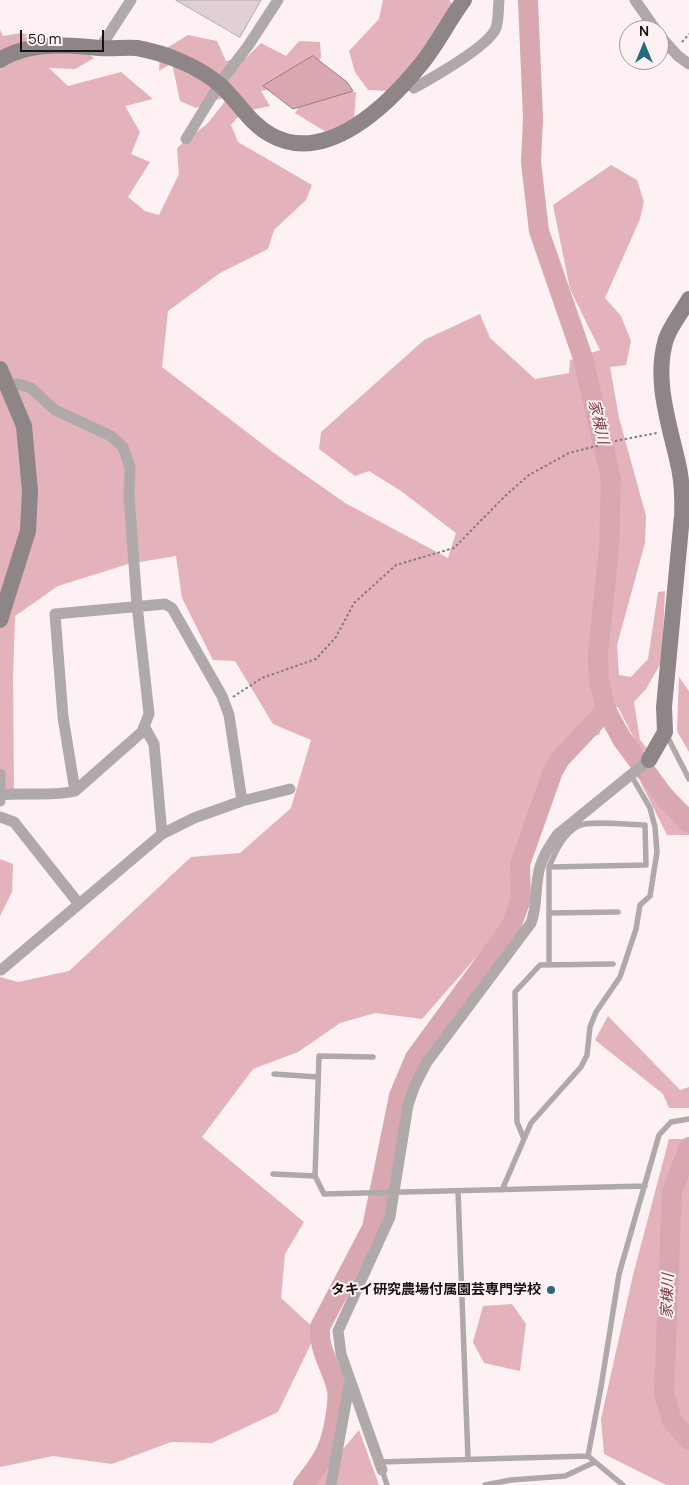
<!DOCTYPE html>
<meta charset="utf-8">
<style>
body{margin:0}
#map{position:relative;width:689px;height:1485px;overflow:hidden;background:#fef1f3;font-family:Manrope,sans-serif}
canvas{display:block}
.north{position:absolute;left:619px;top:20px;width:50px;height:50px;box-sizing:border-box;background:#fef1f3;border:1px solid #a2989a;border-radius:50%;rotate:0deg;font-size:14px;font-weight:700;line-height:20px;text-align:center;color:#181314}
.north::after{content:'';display:block;margin:auto;width:18px;height:22px;background:#266b7b;clip-path:polygon(50% 0,100% 100%,50% 72%,0 100%)}
.scale{position:absolute;left:20px;top:30px;width:84px;height:22px;box-sizing:border-box;border:2px solid #181314;border-top:0;padding-left:6px;font-size:15px;line-height:18px;white-space:nowrap;color:#181314;-webkit-text-stroke:4px #fef1f3;paint-order:stroke}
</style>
<div id="map">
<canvas width="689" height="1485"></canvas>
<div class="north">N</div>
<div class="scale">50 m</div>
</div>
<script>
const context = document.querySelector('canvas').getContext('2d');
context.lineJoin = 'round';
function fill(path, color) {
  context.fillStyle = color;
  context.fill(path, 'evenodd');
}
function trace(path, color, width, dash) {
  context.strokeStyle = color;
  context.lineWidth = width;
  context.lineCap = dash ? 'butt' : 'round';
  context.setLineDash(dash || []);
  context.stroke(path);
}
function write(font, color, halo, rows, align = 'center') {
  context.font = font + ' Manrope,"Noto Sans JP",sans-serif';
  context.lineWidth = 4;
  context.setLineDash([]);
  context.textBaseline = 'middle';
  context.strokeStyle = halo;
  context.fillStyle = color;
  for (const [text, x, y, turn = 0] of rows) {
    context.save();
    context.translate(x, y);
    context.rotate((+turn || 0) * Math.PI / 180);
    context.textAlign = isNaN(turn) ? turn : align;
    if (halo) context.strokeText(text, 0, 0);
    context.fillText(text, 0, 0);
    context.restore();
  }
}
fill(new Path2D(`
 M383 0H449L456 9 409 68 387 91 368 90 355 72 349 51 379 19Z
 M0 30 3 36 21 33 83 50 94 58 75 69 49 68 68 86 121 72 153 99 125 106 140 132 131 154 150 162 128 197 145 211 159 215 179 174 177 148 208 123 230 95 196 108 180 101 172 63 159 71 160 52 188 35 217 41 226 61 247 57 261 43 286 56 299 41 320 42 321 57 309 80 261 91 270 106 242 112 231 125 238 142 312 185 306 200 274 230 268 249 220 273 168 311 162 367 274 453 345 503 448 558 456 533 401 491 369 471 355 476 319 449 321 432 424 340 480 314 490 338 535 379 569 373 570 360 600 350 570 289 553 205 611 165 637 180 644 202 640 219 605 298 621 316 631 341 626 365 610 367 619 418 646 516 645 543 617 645 619 675 631 677 648 659 658 592 665 591 662 661 646 689 634 702 640 740 650 752 640 750 618 707 608 709 599 735 568 739 551 771 513 915 422 1019 375 1013 340 1023 298 1052 253 1069 202 1137 304 1222 285 1254 281 1298 317 1331 278 1412 212 1443 171 1442 112 1464 53 1456 0 1467V977L18 982 69 971 191 857 240 853 291 808 311 740 273 724 235 661 213 660 182 598 176 556 128 564 58 586 15 616 13 678 14 792 0 799Z
 M316 92H356L354 120 326 132 295 113 304 100Z
 M679 677 689 691V752L677 731Z
 M656 774 689 807V835H667L641 783Z
 M0 859 13 864 12 892 0 916Z
 M608 1016 680 1090 689 1087V1108H669L663 1094 595 1040Z
 M669 1139H689V1485H666L604 1454 601 1419 633 1275Z
 M512 1304 526 1324 520 1371 484 1363 473 1342 483 1306Z
 M359 1430 379 1485H313Z`), '#e3b2bb');
const water = new Path2D(`
 M313 56 347 82 353 91 293 109 263 86Z`);
fill(water, '#d8a7b0');
trace(water, '#9e7b81', 1);
trace(new Path2D(`
 M528 0 533 118 531 162 539 231 583 358 611 479 609 548 598 653 599 680 606 710 622 739 666 799 689 823
 M689 1147 672 1192 664 1393 672 1421 689 1440
 M303 1485C325 1458 331 1447 336 1413 337 1404 339 1395 336 1386 331 1367 318 1348 320 1327L372 1228 399 1096 415 1058 511 927 521 899 520 864 553 771 560 759 606 710`), '#d8a7b0', 20);
const building = new Path2D(`
 M176 0H261L240 37Z`);
fill(building, '#e0d0d3');
trace(building, '#b7a8aa', 1);
trace(new Path2D(`
 M682 42 689 34
 M233 697 262 678 316 659 336 637 354 603 396 565 454 548 506 495 529 475 569 453 620 440 657 433`), '#837a7c', 2, [2.5, 2.5]);
trace(new Path2D(`
 M666 734 689 779
 M549 867C555 853 563 834 578 826 589 820 631 825 645 825L646 865 549 867V964
 M549 913 618 912
 M373 1057 319 1056 315 1176 324 1194 645 1186
 M274 1074 318 1077
 M524 1139 517 1122 515 992 540 965 613 964
 M273 1174 315 1176
 M502 1190 531 1123 581 1067 587 1055 590 1027 596 1012 620 977 636 929 640 905 650 896 657 852 655 827 650 808 631 775
 M458 1191 468 1459
 M588 1456 601 1387 619 1274 659 1135 671 1122 689 1119
 M379 1462 588 1456 623 1485
 M382 1470 387 1485
 M485 1485 511 1480 565 1476 595 1462`), '#b0a9aa', 5.5);
trace(new Path2D(`
 M635 0 656 30
 M659 35 678 56 689 64
 M100 48 131 0
 M406 80 414 88C432 78 489 46 496 28 499 19 498 9 499 0
 M186 139 222 80 248 46 278 0
 M144 726 154 744 162 834
 M0 774V801
 M75 791 63 717 55 614 165 604 172 608 222 696 229 715 242 801
 M1 795C26 792 51 797 75 791L142 732 149 714 137 605 129 496 130 467 123 447 111 436 55 410 31 388 18 384 7 385
 M0 817 14 822 79 904
 M1 970 162 834 194 818 242 801 290 789
 M382 1470 341 1354 338 1331 390 1217 408 1105 415 1085 427 1062 531 923C537 907 535 893 538 876 540 860 549 847 558 834L649 760
 M331 1485 349 1386`), '#b0a9aa', 11);
trace(new Path2D(`
 M0 60C27 42 68 44 99 48 112 49 125 47 137 48 165 53 198 66 220 85 238 101 249 123 271 135 327 166 389 104 422 63 438 43 449 20 464 0
 M0 369 24 426 30 491 28 531 0 620
 M649 760 665 732 664 707 682 516C683 496 682 478 677 459 668 420 654 378 666 339 671 325 682 312 689 299`), '#8e8586', 16);
for (const [x, y, r, color] of [
 [551,1290,5,"#266b7b"]
]) {
  const dot = new Path2D();
  dot.arc(x, y, r, 0, 2 * Math.PI);
  context.fillStyle = color;
  context.fill(dot);
  trace(dot, '#fef1f3', 2);
}
write('bold 14px', '#181314', '#fef1f3', [
 ["タキイ研究農場付属園芸専門学校",541,1290]
], 'right');
write('italic 15px', '#7f404f', '#fef1f3', [
 ["家棟川",598,422,77],
 ["家棟川",668,1296,-88]
]);
</script>
